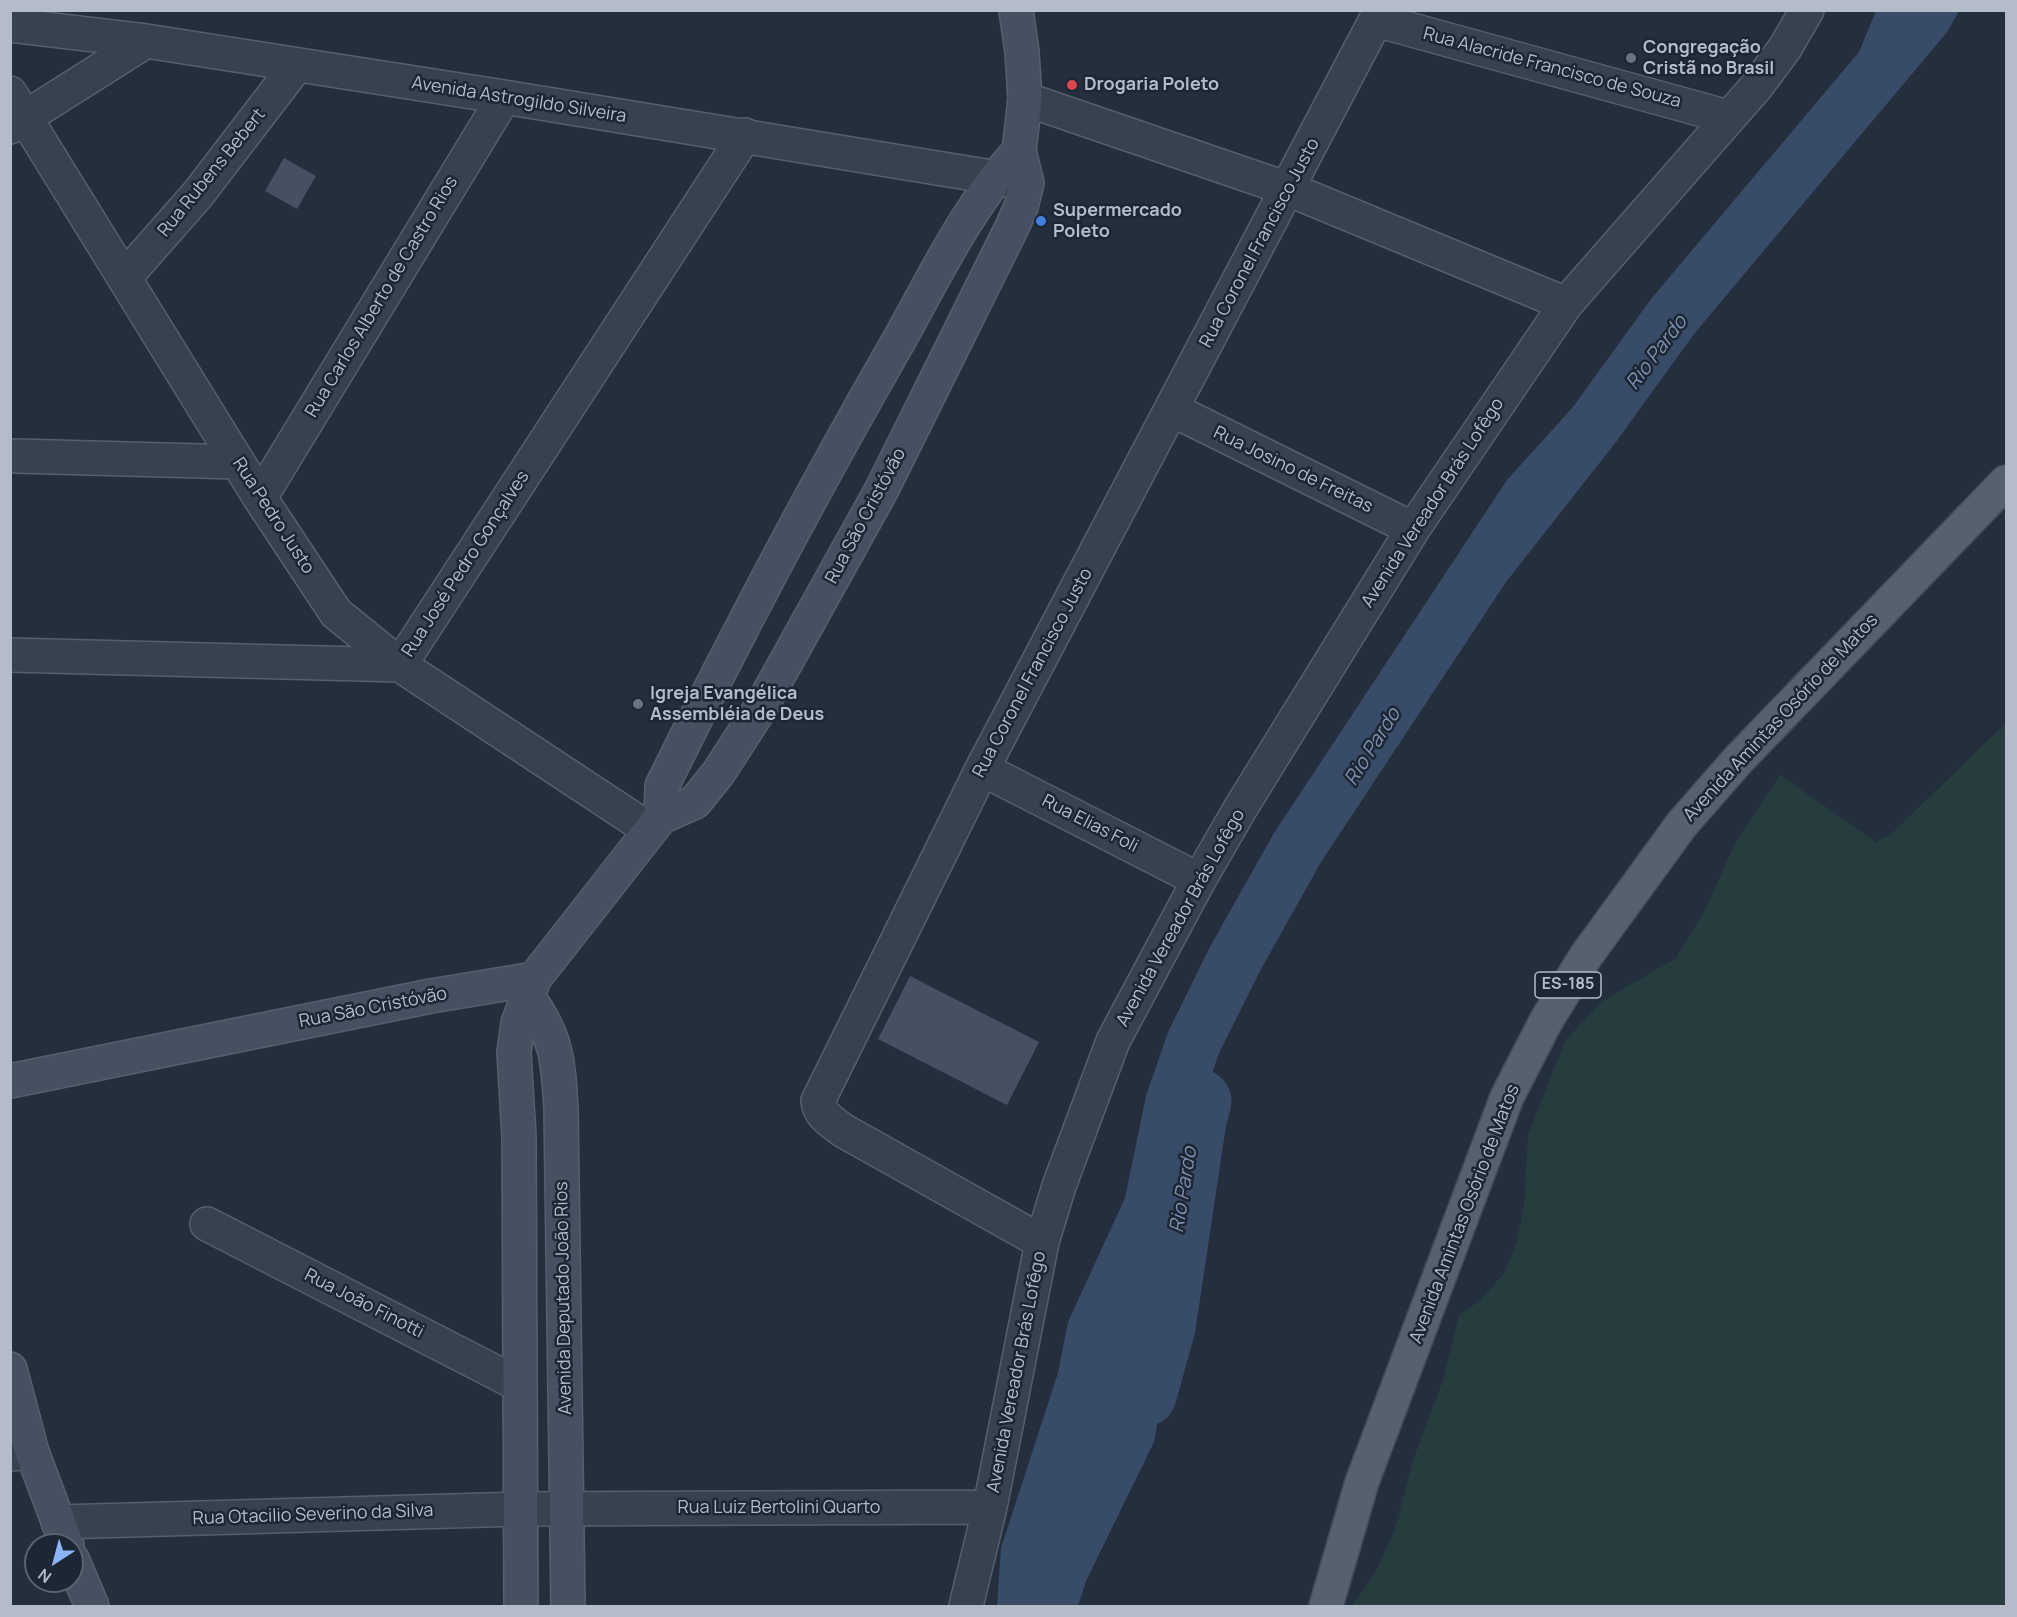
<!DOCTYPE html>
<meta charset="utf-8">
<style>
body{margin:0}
#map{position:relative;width:2017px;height:1617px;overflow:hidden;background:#242f3e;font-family:Manrope,sans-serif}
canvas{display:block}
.frame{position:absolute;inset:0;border:12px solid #b4bcc9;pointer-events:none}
.north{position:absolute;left:24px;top:1533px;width:60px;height:60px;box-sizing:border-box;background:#1d2633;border:2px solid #59626f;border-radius:50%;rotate:216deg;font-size:16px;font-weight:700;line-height:24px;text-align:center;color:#b4bcc9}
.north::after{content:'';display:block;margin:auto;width:21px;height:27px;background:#8ab4f8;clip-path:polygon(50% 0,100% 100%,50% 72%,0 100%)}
</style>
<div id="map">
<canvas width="2017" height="1617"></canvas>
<div class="frame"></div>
<div class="north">N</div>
</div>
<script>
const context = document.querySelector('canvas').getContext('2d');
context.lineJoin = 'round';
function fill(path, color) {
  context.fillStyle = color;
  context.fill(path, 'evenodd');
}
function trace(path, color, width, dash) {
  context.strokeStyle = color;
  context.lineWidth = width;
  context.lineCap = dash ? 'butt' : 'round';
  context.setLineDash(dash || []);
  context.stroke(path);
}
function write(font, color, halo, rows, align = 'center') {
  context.font = font + ' Manrope,sans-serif';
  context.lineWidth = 5;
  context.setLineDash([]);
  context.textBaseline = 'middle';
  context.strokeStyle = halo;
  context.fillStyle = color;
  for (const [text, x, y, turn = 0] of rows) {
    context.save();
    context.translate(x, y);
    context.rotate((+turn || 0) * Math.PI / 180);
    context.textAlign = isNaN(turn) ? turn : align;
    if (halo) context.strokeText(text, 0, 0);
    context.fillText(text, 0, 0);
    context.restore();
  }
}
fill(new Path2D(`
 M2006 725V1606H1351L1374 1575 1394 1532 1413 1460 1443 1380 1459 1315 1481 1300 1505 1272 1517 1241 1524 1203 1528 1135 1565 1041 1602 1001 1676 958 1706 908 1735 843 1780 775 1876 842 1891 834 2002 727Z`), '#263c3f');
fill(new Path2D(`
 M1876 11H1959L1947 32 1694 334 1616 442 1506 582 1321 862 1260 971 1219 1053 1199 1110 1166 1281 1165 1380 1154 1442 1086 1581 1078 1606H997L1001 1548 1058 1373 1068 1322 1125 1198 1146 1096 1168 1032 1211 945 1274 833 1507 480 1573 407 1651 299 1859 52Z`), '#394c67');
trace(new Path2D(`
 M1145 1395 1164 1327 1195 1120 1200 1101`), '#394c67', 63);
fill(new Path2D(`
 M284 158 316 176 297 209 265 191Z
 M910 976 1039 1042 1007 1105 878 1039Z`), '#455162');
const street = new Path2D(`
 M1376 20 1728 117
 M10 25 146 41 504 97 1022 182
 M10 93 260 498 336 613 400 665 650 830
 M1025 99 1288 189 1566 304
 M10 127 146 41
 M125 277 198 194 296 66
 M1173 410 1413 529
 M16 456 238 462
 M260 498 504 97
 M10 655 400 665 745 135
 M982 769 1199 880
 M207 1224 520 1385
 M1042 1242 844 1131C833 1123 819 1115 818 1101L982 769 1381 10
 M10 1454 32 1452
 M58 1522 522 1509 990 1507
 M966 1606 990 1507 1042 1242 1059 1186 1113 1041 1199 880 1240 809 1413 529 1566 304 1756 87 1785 48 1807 10`);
const secondary = new Path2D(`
 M661 817 662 786C736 636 814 488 898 342 934 278 968 205 1019 151
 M528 997C557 1038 558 1059 561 1108L568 1606
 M10 1081 431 996 534 979
 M10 1369 32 1452 67 1545
 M72 1559 92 1606
 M521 1606 519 1137 514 1052 518 1023 534 979 661 817 695 802 719 772 761 707 882 489 1012 227 1021 207 1027 183 1019 151 1025 99 1022 52 1016 10`);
const primary = new Path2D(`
 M1326 1606 1362 1482 1507 1097 1546 1021 1586 956 1682 824 1739 759 2006 482`);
trace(street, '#565f6c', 36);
trace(secondary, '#565f6c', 36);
trace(primary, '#414a57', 36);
trace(street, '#38414e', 33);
trace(secondary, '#465061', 33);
trace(primary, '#56606e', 33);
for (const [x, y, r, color] of [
 [1631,58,6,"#6b7280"],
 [1072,85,6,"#e0444e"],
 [1041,221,6,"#3f7fe0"],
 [638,704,6,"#6b7280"]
]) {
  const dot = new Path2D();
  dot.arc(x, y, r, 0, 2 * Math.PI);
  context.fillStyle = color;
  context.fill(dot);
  trace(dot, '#1d2633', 2);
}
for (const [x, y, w] of [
 [1568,985,66]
]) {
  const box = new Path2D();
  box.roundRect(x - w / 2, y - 13, w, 26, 4.5);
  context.fillStyle = '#1d2633';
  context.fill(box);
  trace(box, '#b4bcc9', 1.5);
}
write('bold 16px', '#b4bcc9', null, [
 ["ES-185",1568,985]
]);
write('bold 18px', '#b4bcc9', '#1d2633', [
 ["Congregação",1643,48],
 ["Cristã no Brasil",1643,69],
 ["Drogaria Poleto",1084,85],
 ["Supermercado",1053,211],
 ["Poleto",1053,232],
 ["Igreja Evangélica",650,694],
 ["Assembléia de Deus",650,715]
], 'left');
write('18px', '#b4bcc9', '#1d2633', [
 ["Rua Alacride Francisco de Souza",1552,68,15],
 ["Avenida Astrogildo Silveira",519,100,9],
 ["Rua Rubens Bebert",212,173,-51],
 ["Rua Coronel Francisco Justo",1260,243,-62],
 ["Rua Carlos Alberto de Castro Rios",382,297,-59],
 ["Rua Josino de Freitas",1293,470,26],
 ["Avenida Vereador Brás Lofêgo",1433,503,-57],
 ["Rua Pedro Justo",273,516,57],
 ["Rua São Cristóvão",866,516,-62],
 ["Rua José Pedro Gonçalves",466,564,-57],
 ["Rua Coronel Francisco Justo",1033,673,-62],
 ["Avenida Amintas Osório de Matos",1781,718,-47],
 ["Rua Elias Foli",1090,824,27],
 ["Avenida Vereador Brás Lofêgo",1181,918,-61],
 ["Rua São Cristóvão",373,1008,-11],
 ["Avenida Amintas Osório de Matos",1465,1214,-69],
 ["Avenida Deputado João Rios",564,1298,-91],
 ["Rua João Finotti",364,1304,27],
 ["Avenida Vereador Brás Lofêgo",1017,1372,-79],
 ["Rua Luiz Bertolini Quarto",779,1508],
 ["Rua Otacilio Severino da Silva",313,1515,-2]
]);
write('italic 20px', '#7c92b1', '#1d2633', [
 ["Rio Pardo",1657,353,-53],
 ["Rio Pardo",1373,747,-58],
 ["Rio Pardo",1184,1190,-81]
]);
</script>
